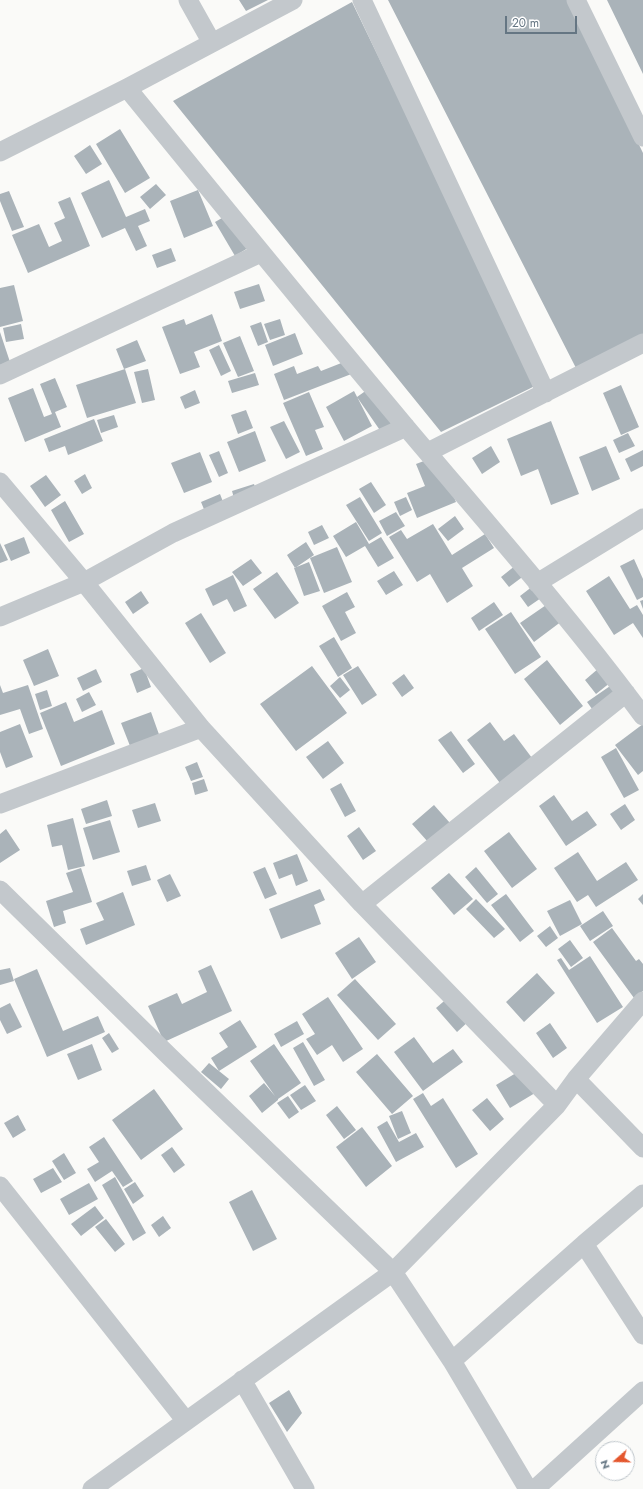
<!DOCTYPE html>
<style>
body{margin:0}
#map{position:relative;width:643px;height:1489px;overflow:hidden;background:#fafaf8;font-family:Jost,sans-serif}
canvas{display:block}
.north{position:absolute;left:595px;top:1441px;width:40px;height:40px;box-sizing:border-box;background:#fff;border:1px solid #c1c8cd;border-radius:50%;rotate:250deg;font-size:11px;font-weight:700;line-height:16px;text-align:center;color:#657683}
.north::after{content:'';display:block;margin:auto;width:14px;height:18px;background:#e4572e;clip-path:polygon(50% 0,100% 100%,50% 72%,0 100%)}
.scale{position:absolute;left:505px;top:16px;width:72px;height:18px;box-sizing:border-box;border:2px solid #657683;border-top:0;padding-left:5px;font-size:12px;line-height:14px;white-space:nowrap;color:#657683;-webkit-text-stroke:3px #fff;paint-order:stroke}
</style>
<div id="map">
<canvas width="643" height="1489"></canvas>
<div class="north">N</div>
<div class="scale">20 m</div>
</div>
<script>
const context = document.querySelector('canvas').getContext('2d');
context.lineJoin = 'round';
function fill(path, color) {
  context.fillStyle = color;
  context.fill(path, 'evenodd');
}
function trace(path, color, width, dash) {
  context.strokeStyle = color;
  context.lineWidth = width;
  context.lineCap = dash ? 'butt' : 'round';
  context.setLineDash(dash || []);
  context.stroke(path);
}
fill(new Path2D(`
 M239 0H268L246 11Z
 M388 0H568L643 153V335L576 368Z
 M607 0H643V74Z
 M352 2 537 385 441 432 173 101Z
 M120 129 150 178 125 193 96 144Z
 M90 145 102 164 86 174 74 156Z
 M109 180 126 217 145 209 150 221 138 226 147 246 136 251 125 228 102 238 81 193Z
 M156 184 166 195 150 209 140 197Z
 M198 190 213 226 184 238 170 201Z
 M9 191 24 227 12 231 0 201V194Z
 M70 197 90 246 28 273 12 235 39 224 49 247 62 241 54 223 65 218 58 202Z
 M229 214 248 248 235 256 215 222Z
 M171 248 176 261 157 268 152 255Z
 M259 284 265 301 240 309 234 292Z
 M14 285 23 321 0 327V288Z
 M212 314 222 341 194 352 200 367 180 374 162 327 184 319 186 325Z
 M280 319 285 335 270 340 264 324Z
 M261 322 268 342 258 346 250 326Z
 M21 324 24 339 6 342 3 328Z
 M0 332 10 362 0 365Z
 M295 333 303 354 273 366 265 345Z
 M240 336 254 371 238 377 223 343Z
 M137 340 146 361 124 369 116 349Z
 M219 345 231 371 221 376 209 350Z
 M349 360 354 373 284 400 274 374 294 366 297 374 318 366 321 371Z
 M125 369 136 403 87 418 76 385Z
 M148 369 155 400 142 403 134 372Z
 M255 373 259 385 232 393 228 381Z
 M55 378 67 407 55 412 61 427 25 442 8 398 33 388 44 417 52 414 40 384Z
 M621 385 639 427 621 435 603 393Z
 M371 387 400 428 386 439 357 397Z
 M195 390 200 403 185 409 180 397Z
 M354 391 372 426 344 441 326 407Z
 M309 392 324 427 315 430 323 449 306 456 283 403Z
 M246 410 253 428 238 434 231 415Z
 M114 415 118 427 101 433 97 420Z
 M94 419 103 441 68 455 65 446 49 452 44 439Z
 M284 421 300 452 286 459 270 427Z
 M551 421 579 494 551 505 538 469 521 476 507 439Z
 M255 431 266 461 239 472 227 442Z
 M628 433 635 446 619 453 613 440Z
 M491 446 500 462 482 474 472 458Z
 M606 446 620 479 592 491 579 457Z
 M643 450V466L631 472 625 459Z
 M219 451 228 473 219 477 209 455Z
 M200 452 212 482 184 493 171 463Z
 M437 456 456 502 417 518 407 493 425 486 416 464Z
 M85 474 92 488 82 494 74 481Z
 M46 475 61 495 45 507 30 486Z
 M371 482 386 505 374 513 359 489Z
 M254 484 259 498 236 505 232 491Z
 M220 494 227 512 208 519 201 502Z
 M360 497 382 533 369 541 346 505Z
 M406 497 412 510 400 516 394 502Z
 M65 501 84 534 69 542 51 510Z
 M396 512 405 526 387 536 379 521Z
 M455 516 464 529 448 541 438 529Z
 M356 522 369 544 381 537 394 558 378 567 365 546 346 557 333 536Z
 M433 524 452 555 485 534 494 548 462 568 473 586 447 603 430 574 417 582 389 537 401 530 407 539Z
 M322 525 329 538 314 545 308 532Z
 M24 537 30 553 11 561 4 545Z
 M306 542 314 555 295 568 287 555Z
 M0 543 8 560 0 563Z
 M337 547 352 582 324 593 310 558Z
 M251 559 262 573 243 586 232 572Z
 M634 559 643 579V597L637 600 620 566Z
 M309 562 320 591 304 596 294 568Z
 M516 565 525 575 509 587 501 577Z
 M394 571 403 585 386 595 377 581Z
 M277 572 299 603 275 619 253 589Z
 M233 575 247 606 234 612 227 599 213 606 205 589Z
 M609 576 630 609 637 605 643 615V638L633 623 614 635 586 591Z
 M533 586 541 598 528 607 520 596Z
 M141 591 149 603 133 614 125 602Z
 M347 592 355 607 345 612 356 633 341 641 322 606Z
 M643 600V609L640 601Z
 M494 602 503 615 479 631 471 618Z
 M549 603 562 621 534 642 520 623Z
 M511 612 541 657 515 674 485 629Z
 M201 613 226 653 210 663 185 623Z
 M334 637 352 668 338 677 319 646Z
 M48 649 59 676 34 686 23 660Z
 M547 660 583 706 560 725 524 679Z
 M312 666 347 713 296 751 260 704Z
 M358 666 377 695 362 705 343 675Z
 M144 668 151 687 137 693 130 674Z
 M599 668 611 682 596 694 585 680Z
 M96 669 102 682 83 691 77 678Z
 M404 674 414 688 402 697 392 683Z
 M340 677 350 690 340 698 330 686Z
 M613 684 620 696 595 713 587 702Z
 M0 685 3 693 28 685 43 729 29 734 20 709 0 715Z
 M47 690 52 706 40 710 35 694Z
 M89 692 96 705 82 712 76 699Z
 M66 702 74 722 102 710 115 744 61 766 40 713Z
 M151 712 161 740 132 751 121 723Z
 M490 722 504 741 514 734 535 762 503 787 467 740Z
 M20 724 33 757 6 768 0 752V732Z
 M643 724V771L638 775 615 745Z
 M451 731 475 764 463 773 438 740Z
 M328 741 344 763 323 779 306 757Z
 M616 748 639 790 624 798 601 757Z
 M197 762 203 777 191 781 185 767Z
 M204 779 208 791 195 795 192 783Z
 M341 783 356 811 345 817 330 789Z
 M554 795 572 821 587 811 597 825 566 846 539 806Z
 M107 800 112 816 86 824 81 809Z
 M155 803 161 821 138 828 132 810Z
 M625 804 635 820 621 830 610 814Z
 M434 805 450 823 428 842 412 824Z
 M73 818 85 866 68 870 62 845 52 847 47 825Z
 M110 820 120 852 93 860 83 828Z
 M359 827 376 851 363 860 347 836Z
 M6 829 20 850 0 863V834Z
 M509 832 537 869 512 888 484 851Z
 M578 852 597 881 626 862 638 880 596 907 588 895 577 902 554 868Z
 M297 854 308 881 296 886 292 874 279 879 273 863Z
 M146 865 151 880 132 886 127 871Z
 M265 867 277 894 265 899 253 872Z
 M476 867 498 894 487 903 465 877Z
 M81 868 92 902 63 911 66 923 54 927 46 901 73 892 66 873Z
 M449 873 473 899 454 915 431 888Z
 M170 874 181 896 167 902 157 880Z
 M320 889 325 900 314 905 321 924 281 939 269 909Z
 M123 892 135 925 86 945 80 929 104 920 96 903Z
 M506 894 534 931 520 942 491 905Z
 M643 894V905L638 899Z
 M476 899 505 929 494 938 466 909Z
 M570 900 582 924 560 936 547 911Z
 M603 911 613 926 590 941 580 926Z
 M550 926 558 938 546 947 537 936Z
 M612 928 636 961 639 959 643 964V991L634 998 593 942Z
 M359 937 376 962 352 979 335 953Z
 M570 940 583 958 571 967 558 949Z
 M590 956 623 1007 597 1023 557 960 561 958 569 970Z
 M211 965 232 1011 164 1042 148 1006 177 993 182 1004 207 992 198 971Z
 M10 968 14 981 0 985V970Z
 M37 969 63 1031 98 1016 105 1032 47 1057 14 979Z
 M537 973 555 993 524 1022 506 1002Z
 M355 979 396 1024 378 1040 337 995Z
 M450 996 470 1020 457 1032 436 1008Z
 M328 997 363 1049 343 1062 332 1045 317 1055 306 1039 315 1034 302 1014Z
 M10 1003 22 1027 7 1034 0 1020V1008Z
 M240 1020 257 1047 219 1071 211 1058 228 1047 219 1033Z
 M297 1021 304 1034 281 1047 274 1034Z
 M550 1023 567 1048 553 1058 536 1033Z
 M109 1033 119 1049 112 1053 102 1038Z
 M414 1037 433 1063 453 1049 463 1062 423 1091 394 1052Z
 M303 1042 325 1080 314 1086 293 1048Z
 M92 1044 102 1070 78 1080 67 1054Z
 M274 1044 301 1083 278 1099V1100L262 1113 249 1096 264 1083 275 1096 250 1061Z
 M377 1054 413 1096 392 1114 356 1072Z
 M209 1063 229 1079 221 1089 201 1072Z
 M521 1070 535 1093 510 1108 496 1085Z
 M305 1085 316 1101 301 1110 290 1095Z
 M154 1089 183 1129 141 1160 112 1120Z
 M423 1093 431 1106 443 1098 478 1154 456 1168 413 1099Z
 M288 1096 299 1112 289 1119 277 1103Z
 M487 1098 504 1119 490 1131 472 1110Z
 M337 1106 356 1130 344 1139 326 1115Z
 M402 1111 411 1133 398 1139 389 1116Z
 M18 1115 26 1130 13 1138 4 1123Z
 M387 1121 399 1142 416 1133 424 1147 396 1162 377 1127Z
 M362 1127 392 1166 366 1187 336 1147Z
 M104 1137 133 1181 123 1187 112 1171 95 1182 87 1169 99 1162 89 1147Z
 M172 1147 185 1165 174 1173 161 1155Z
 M64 1153 76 1173 64 1180 52 1161Z
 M53 1168 62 1182 41 1193 33 1179Z
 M115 1177 146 1233 133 1241 102 1185Z
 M135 1182 144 1196 133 1204 124 1189Z
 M89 1183 98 1199 69 1215 60 1199Z
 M252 1190 277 1239 253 1251 229 1202Z
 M95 1206 104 1218 81 1236 71 1224Z
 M163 1216 171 1228 159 1237 151 1225Z
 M106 1219 125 1244 115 1252 95 1227Z
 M289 1390 302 1413 287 1432 269 1403Z`), '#aab3b9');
trace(new Path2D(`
 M188 0 212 43
 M362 0 546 393
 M576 0 643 137
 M127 88C219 201 311 314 405 426 485 521 569 616 643 716
 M0 152 127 88 293 0
 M0 375 261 253
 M428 452 643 343
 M0 482 84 582 201 728 362 904 557 1105
 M537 583 643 518
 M0 617 84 582 173 533 406 427
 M0 804 201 728
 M0 890 169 1056 393 1272 452 1361 528 1489
 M362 904 626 693
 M576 1079 643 1148
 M0 1186 186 1421
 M584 1244 643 1335
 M452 1361 584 1244 643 1194
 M242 1380 305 1489
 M92 1489 393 1272 557 1105 576 1079 643 1001
 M535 1489 643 1391`), '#c3c8cc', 19);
</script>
